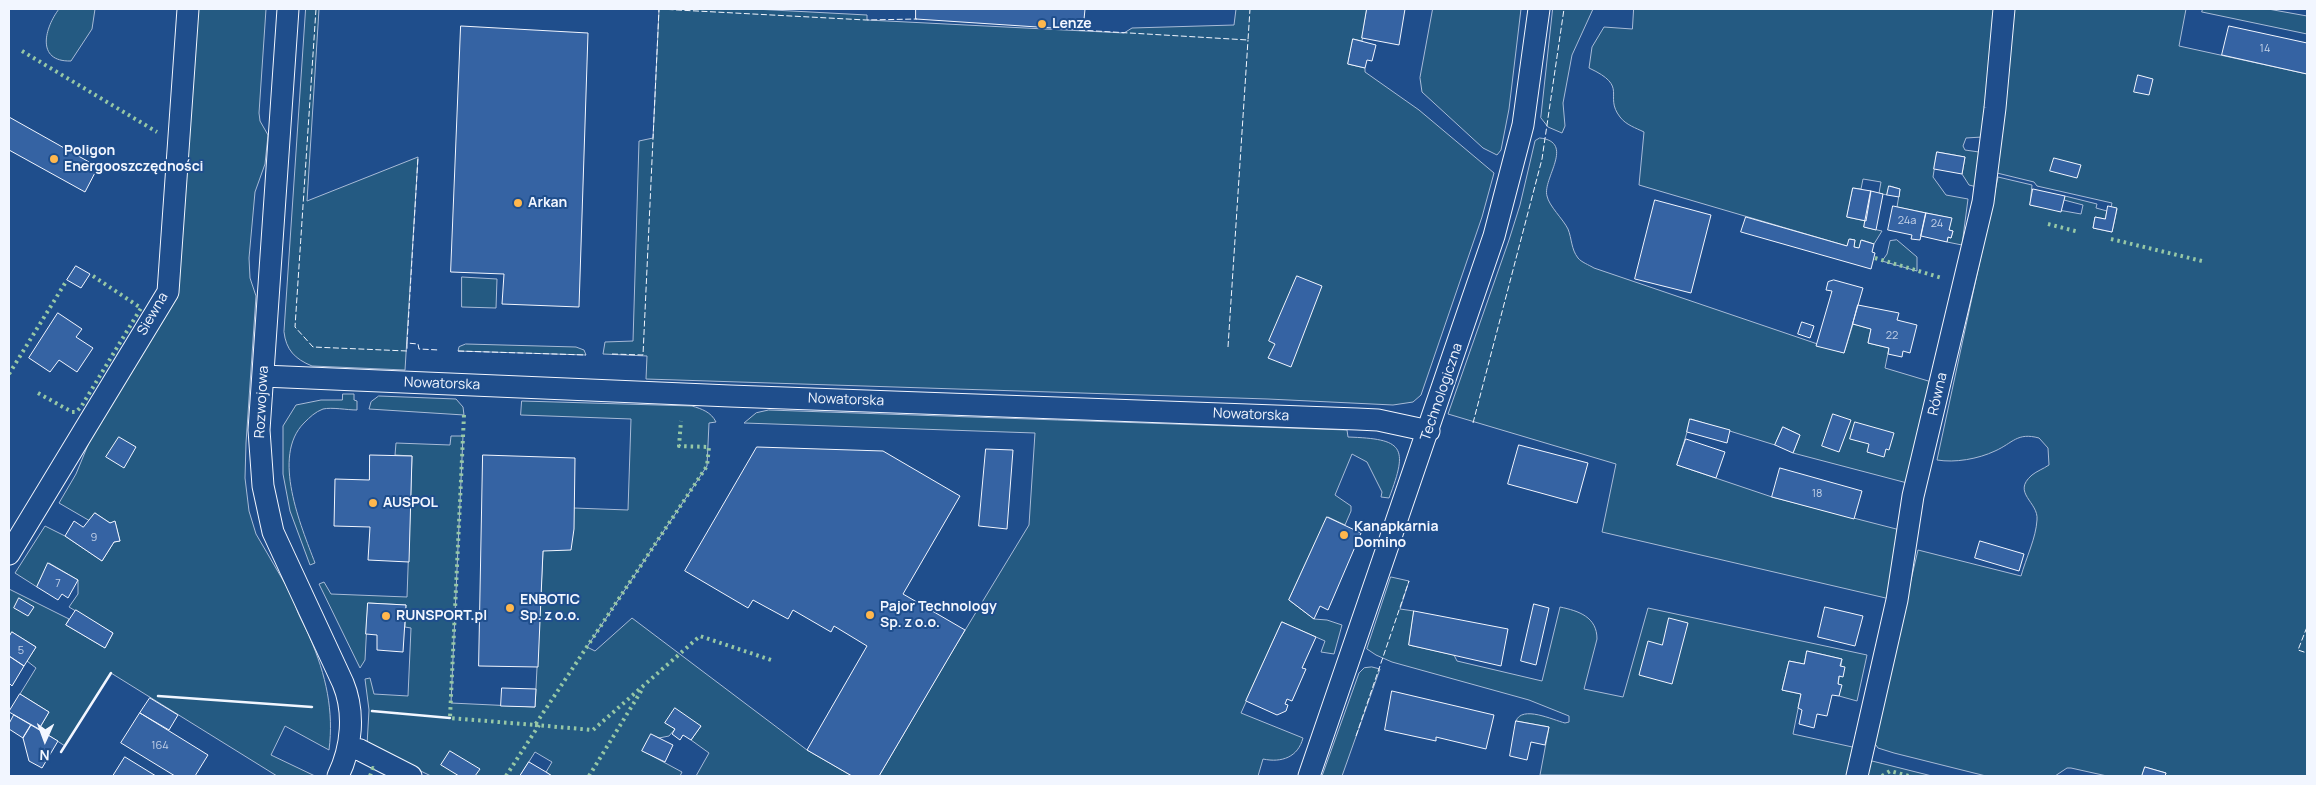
<!DOCTYPE html>
<meta charset="utf-8">
<style>
body{margin:0}
#map{position:relative;width:2316px;height:785px;overflow:hidden;background:#1f4e8c;font-family:Manrope,sans-serif}
canvas{display:block}
.frame{position:absolute;inset:0;border:10px solid #f2f6ff;pointer-events:none}
.north{position:absolute;left:20px;top:715px;width:50px;height:50px;-webkit-text-stroke:4px #1f4e8c;paint-order:stroke;rotate:182deg;font-size:14px;font-weight:700;line-height:20px;text-align:center;color:#f2f6ff}
.north::after{content:'';display:block;margin:auto;width:18px;height:22px;background:#f2f6ff;clip-path:polygon(50% 0,100% 100%,50% 72%,0 100%)}
</style>
<div id="map">
<canvas width="2316" height="785"></canvas>
<div class="frame"></div>
<div class="north">N</div>
</div>
<script>
const context = document.querySelector('canvas').getContext('2d');
context.lineJoin = 'round';
function fill(path, color) {
  context.fillStyle = color;
  context.fill(path, 'evenodd');
}
function trace(path, color, width, dash) {
  context.strokeStyle = color;
  context.lineWidth = width;
  context.lineCap = dash ? 'butt' : 'round';
  context.setLineDash(dash || []);
  context.stroke(path);
}
function write(font, color, halo, rows, align = 'center') {
  context.font = font + ' Manrope,sans-serif';
  context.lineWidth = 4;
  context.setLineDash([]);
  context.textBaseline = 'middle';
  context.strokeStyle = halo;
  context.fillStyle = color;
  for (const [text, x, y, turn = 0] of rows) {
    context.save();
    context.translate(x, y);
    context.rotate((+turn || 0) * Math.PI / 180);
    context.textAlign = isNaN(turn) ? turn : align;
    if (halo) context.strokeText(text, 0, 0);
    context.fillText(text, 0, 0);
    context.restore();
  }
}
const green = new Path2D(`
 M59 9H95L92 29 71 61C35 62 45 27 59 9Z
 M196 9H266L259 113 260 121 268 135 265 164 255 192 249 258 250 278 256 296 246 443 245 478 249 511 256 534 294 599C296 613 305 625 310 638 326 675 334 711 329 750L285 726 271 755 315 776H277L111 673 65 746 39 729 49 712 20 694 36 668 27 661 36 647 12 632 9 637V589L69 619 66 625 105 648 113 633 69 607 78 594V580L49 563 37 587 15 573 45 526 65 536 102 561 114 542 120 541 115 522 110 523 95 513 90 521 59 503 76 474 90 440 168 306Z
 M306 9H319L307 201 418 157 405 370 312 366C295 359 286 350 284 332Z
 M644 9H754L867 15V20L1124 33 1132 28 1234 25 1236 9H1367L1362 41 1353 39 1348 64 1365 68V72L1419 110 1494 173 1482 217 1421 395 1413 402 1393 405 1268 399 646 379 647 356 603 354 605 342 633 341 639 141 653 138 659 10Z
 M1433 9H1521L1509 109 1501 150 1497 155 1483 148 1422 92 1420 78Z
 M1553 9H1593L1572 55 1563 103 1565 126 1562 133 1548 127 1541 118Z
 M1634 9H2000L1982 137 1966 138 1963 146 1965 150 1986 153 1981 188 1969 185 1962 174 1965 157 1937 152 1933 177 1946 195 1968 199 1962 245 1947 242 1948 237 1951 238 1953 231 1949 230 1951 218 1897 207 1900 189 1890 186 1887 195 1879 193 1881 182 1863 179 1861 189 1853 188 1847 217 1866 221 1864 227 1882 231 1874 244 1862 240 1859 248 1854 247 1855 240 1850 239 1847 246 1639 185 1644 132C1636 128 1626 125 1620 117 1603 95 1630 87 1589 68L1592 47 1604 27 1632 29Z
 M2012 9H2186L2179 46 2307 74V776H2165L2166 773 2145 767 2142 776H2107L2071 768H2067L2055 776H1986L1894 753 1878 748 1873 741 1918 550 2021 576C2026 558 2036 538 2037 520 2039 502 2011 493 2032 475 2037 471 2043 469 2049 465L2048 448 2039 438C2017 432 2013 443 1995 451 1978 459 1955 463 1937 460L1998 177 2032 185 2030 205 2081 214 2083 205 2064 200 2065 196 2097 204 2096 208 2107 211 2105 219 2095 217 2093 228 2112 232 2117 209 2111 207 2112 203 2037 186 2034 182 1997 173Z
 M2203 9H2268L2307 16V34L2202 12Z
 M1540 138C1576 142 1542 179 1547 196 1549 206 1563 219 1568 229 1572 239 1571 249 1578 258 1581 262 1589 265 1594 268L1844 353 1853 324 1871 329 1868 343 1889 348 1885 368 1935 383 1911 484 1793 453 1800 435 1783 427 1775 445 1691 419 1677 465 1772 497 1904 531 1890 599 1602 532 1616 464 1448 414 1509 240 1520 205 1535 141Z
 M1897 240 1917 257V271L1882 261 1887 254 1890 241Z
 M462 277 497 279 496 308 462 307Z
 M466 344 576 347 584 350 586 355 458 351 459 347Z
 M343 394H354V400L357 401V410C347 410 332 407 323 409 315 412 310 417 304 423 271 456 301 526 315 563L310 565 290 511 283 474V426L296 405 321 400H342Z
 M379 396 456 399 463 407 464 415 369 409 371 402Z
 M522 401 692 406C702 409 711 412 716 422L709 423 707 466 587 647 595 651 632 618 807 750 852 776H696L709 753 691 740 701 726 665 722 675 729 669 736 659 738 651 735 643 751 682 772 680 776H552L546 772 552 762 535 752 520 776H431L367 745 369 710 365 679 370 678 374 694 408 696 411 628 405 627 406 605 368 603 365 660 360 668 319 584 324 582 331 594 407 597 412 456 395 455 396 443 450 445 451 436H463L451 703 535 707 543 551 574 508 628 510 631 419 521 415Z
 M769 410 1347 430 1348 437C1403 439 1409 446 1389 498L1381 497 1382 492 1367 462 1352 454 1335 495 1351 506V511L1345 525 1328 517 1289 600 1314 619 1327 620 1342 625 1334 654 1321 652 1325 641 1282 622 1241 713 1303 738C1298 757 1282 763 1263 759L1258 776H879L947 660 1029 525 1035 433 744 423 756 413Z
 M1391 577 1409 581 1400 609 1414 611 1409 645 1454 655 1457 661 1542 681 1560 607C1579 611 1597 617 1597 639L1584 689 1623 697 1648 608 1867 655 1857 701 1839 696 1841 685 1838 684 1842 659 1807 651 1804 664 1789 661 1782 690 1801 694 1793 734 1857 748 1851 776 1540 775 1549 727 1516 721C1522 705 1553 720 1565 723L1569 722V716L1529 700 1392 662 1376 655 1367 649Z
 M1372 667 1380 669 1342 776H1322L1359 673 1364 668Z
 M1872 761 1932 776H1864L1868 762Z`);
fill(green, '#245a82');
trace(green, '#a8bbd7', 1);
const building = new Path2D(`
 M916 9H1085L1083 30 916 19Z
 M1367 9H1405L1399 45 1362 38Z
 M461 26 588 33 579 307 502 304 504 274 451 272Z
 M2229 26 2307 43V74L2222 55Z
 M1353 39 1376 45 1372 61 1367 60 1365 68 1348 64Z
 M2138 75 2153 79 2149 95 2134 92Z
 M9 117 98 167 85 192 9 150Z
 M1937 152 1965 157 1962 174 1934 169Z
 M2054 158 2081 165 2077 178 2050 171Z
 M1889 186 1900 189 1899 197 1887 195Z
 M1853 188 1871 191 1866 221 1847 217Z
 M2033 189 2065 196 2061 212 2030 205Z
 M1871 191 1883 194 1876 230 1864 227Z
 M1655 200 1711 215 1691 293 1635 279Z
 M1893 206 1926 213 1920 240 1911 239 1912 235 1888 230Z
 M2108 206 2117 208 2112 232 2093 228 2095 217 2105 219Z
 M1926 213 1952 218 1949 230 1953 231 1951 238 1948 237 1947 242 1921 236Z
 M1746 217 1847 246 1849 239 1855 240 1854 247 1859 248 1861 240 1874 244 1872 252 1875 253 1871 269 1741 232Z
 M76 266 90 274 81 288 67 280Z
 M1297 276 1322 286 1291 367 1268 358 1275 344 1269 341Z
 M1834 280 1863 288 1844 353 1816 346 1832 291 1826 290 1828 282Z
 M1858 305 1899 313 1897 320 1917 325 1910 353 1903 351 1902 357 1888 354 1889 348 1868 343 1871 329 1853 324Z
 M58 313 82 329 76 337 93 348 77 372 59 360 50 372 29 358Z
 M1802 322 1814 326 1810 338 1798 334Z
 M1833 414 1851 420 1839 452 1822 446Z
 M1690 419 1730 430 1727 443 1687 432Z
 M1855 422 1894 433 1889 450 1886 449 1884 457 1867 452 1869 444 1850 439Z
 M1783 427 1800 435 1793 453 1775 445Z
 M119 437 136 447 124 468 106 457Z
 M1686 439 1725 452 1716 478 1677 465Z
 M1519 445 1588 463 1577 503 1508 484Z
 M757 447 883 451 960 496 903 594 965 630 879 776H852L807 750 867 646 834 626 831 632 793 610 788 619 753 600 748 608 685 571Z
 M986 449 1013 450 1007 529 979 526Z
 M370 455 412 456 409 562 368 560 370 527 334 526 335 479 369 480Z
 M483 455 575 458 574 529 571 550 543 551 538 667 479 666Z
 M1780 468 1862 491 1854 519 1772 497Z
 M95 513 110 523 115 521 120 541 114 542 102 561 65 536 74 521 83 527Z
 M1327 517 1361 533 1328 610 1320 606 1314 619 1289 600Z
 M1980 541 2024 554 2019 571 1975 558Z
 M48 563 78 580 68 598 62 594 58 600 37 587Z
 M19 598 34 607 28 616 14 608Z
 M368 603 406 605 403 652 377 650V635L366 634Z
 M1534 604 1549 608 1536 665 1521 661Z
 M1825 607 1863 616 1855 646 1818 637Z
 M76 610 113 633 105 648 66 625Z
 M1414 611 1508 629 1501 666 1409 645Z
 M1669 618 1688 623 1672 684 1639 675 1648 641 1662 645Z
 M1282 622 1316 637 1302 668 1306 669 1292 701 1287 699 1285 704 1288 705 1286 711 1277 715 1246 701Z
 M12 632 36 647 24 666 9 656V637Z
 M1807 651 1842 659 1840 666 1845 667 1843 677 1839 676 1838 684 1842 685 1839 696 1832 695 1827 716 1817 714 1814 728 1799 724 1802 710 1798 708 1801 694 1782 690 1789 661 1804 664Z
 M9 656 24 666 12 686 9 683Z
 M502 688 536 689 535 707 501 706Z
 M1392 691 1494 715 1486 749 1436 737V741L1385 730Z
 M20 694 49 712 39 729 9 712Z
 M150 698 178 715 169 730 140 713Z
 M675 708 701 726 691 740 683 735 680 740 672 734 675 729 665 723Z
 M140 713 208 755 195 776H175L121 743Z
 M14 715 31 725 23 738 9 729V724Z
 M1516 721 1549 727 1545 745 1531 742 1527 760 1510 756Z
 M31 725 58 741 42 768 29 761 23 738Z
 M651 734 673 745 665 762 642 751Z
 M450 751 480 769 475 776H459L441 765Z
 M125 757 156 776H113Z
 M529 762 546 772 552 776H520Z
 M2145 767 2166 773 2165 776H2142Z`);
fill(building, '#3563a3');
trace(building, '#f2f6ff', 1);
const minor = new Path2D(`
 M288 9 259 430 263 486 273 532 343 683C355 712 352 747 338 776
 M263 376 730 396 1357 419 1378 420 1429 431
 M9 554 168 292 188 9
 M348 747 360 750 411 776
 M1309 776 1494 236 1523 125 1539 9
 M1857 776 1897 600 1913 496 1983 202 1995 108 2004 9`);
trace(minor, '#f2f6ff', 23);
trace(minor, '#1f4e8c', 21);
trace(new Path2D(`
 M22 51 157 132
 M2048 224 2079 232
 M2111 239 2202 261
 M1875 258 1942 278
 M9 374 67 280
 M38 393 72 412H76L81 407 141 308 93 276
 M464 415 450 718 535 725 707 466 709 447 679 446 681 421
 M535 725 593 730 700 636 771 660
 M370 776 373 768 376 770
 M506 776 539 725
 M589 776 643 688
 M1882 776 1890 771 1909 776`), '#97c8a6', 4, [2.5, 4]);
trace(new Path2D(`
 M316 9 295 327 313 347 407 351V343L418 344 419 349 439 350
 M659 9 866 20 917 19
 M1079 30 1248 40 1250 9
 M407 343 418 157
 M1228 347 1248 40
 M458 351 586 355
 M612 354 643 355 659 9H644
 M1473 423 1542 159 1564 9
 M2307 627 2298 650 2307 653
 M1356 736 1409 581`), '#f2f6ff', 1, [6, 2.5]);
trace(new Path2D(`
 M158 696 312 707
 M372 711 450 718
 M61 752 111 673`), '#f2f6ff', 2.5);
for (const [x, y, r, color] of [
 [1042,24,5,"#ffb74d"],
 [54,159,5,"#ffb74d"],
 [518,203,5,"#ffb74d"],
 [373,503,5,"#ffb74d"],
 [1344,535,5,"#ffb74d"],
 [510,608,5,"#ffb74d"],
 [870,615,5,"#ffb74d"],
 [386,616,5,"#ffb74d"]
]) {
  const dot = new Path2D();
  dot.arc(x, y, r, 0, 2 * Math.PI);
  context.fillStyle = color;
  context.fill(dot);
  trace(dot, '#1f4e8c', 2);
}
write('11px', '#c3d1e8', null, [
 ["14",2265,49],
 ["24a",1907,221],
 ["24",1937,224],
 ["22",1892,336],
 ["18",1817,494],
 ["9",94,538],
 ["7",58,584],
 ["5",21,651],
 ["164",160,746]
]);
write('bold 14px', '#f2f6ff', '#1f4e8c', [
 ["Lenze",1052,24],
 ["Poligon",64,151],
 ["Energooszczędności",64,167],
 ["Arkan",528,203],
 ["AUSPOL",383,503],
 ["Kanapkarnia",1354,527],
 ["Domino",1354,543],
 ["ENBOTIC",520,600],
 ["Sp. z o.o.",520,616],
 ["Pajor Technology",880,607],
 ["Sp. z o.o.",880,623],
 ["RUNSPORT.pl",396,616]
], 'left');
write('14px', '#f2f6ff', '#1f4e8c', [
 ["Siewna",153,314,-60],
 ["Nowatorska",442,384,2],
 ["Technologiczna",1442,392,-71],
 ["Równa",1938,394,-77],
 ["Nowatorska",846,400,2],
 ["Rozwojowa",262,402,-87],
 ["Nowatorska",1251,415,2]
]);
</script>
